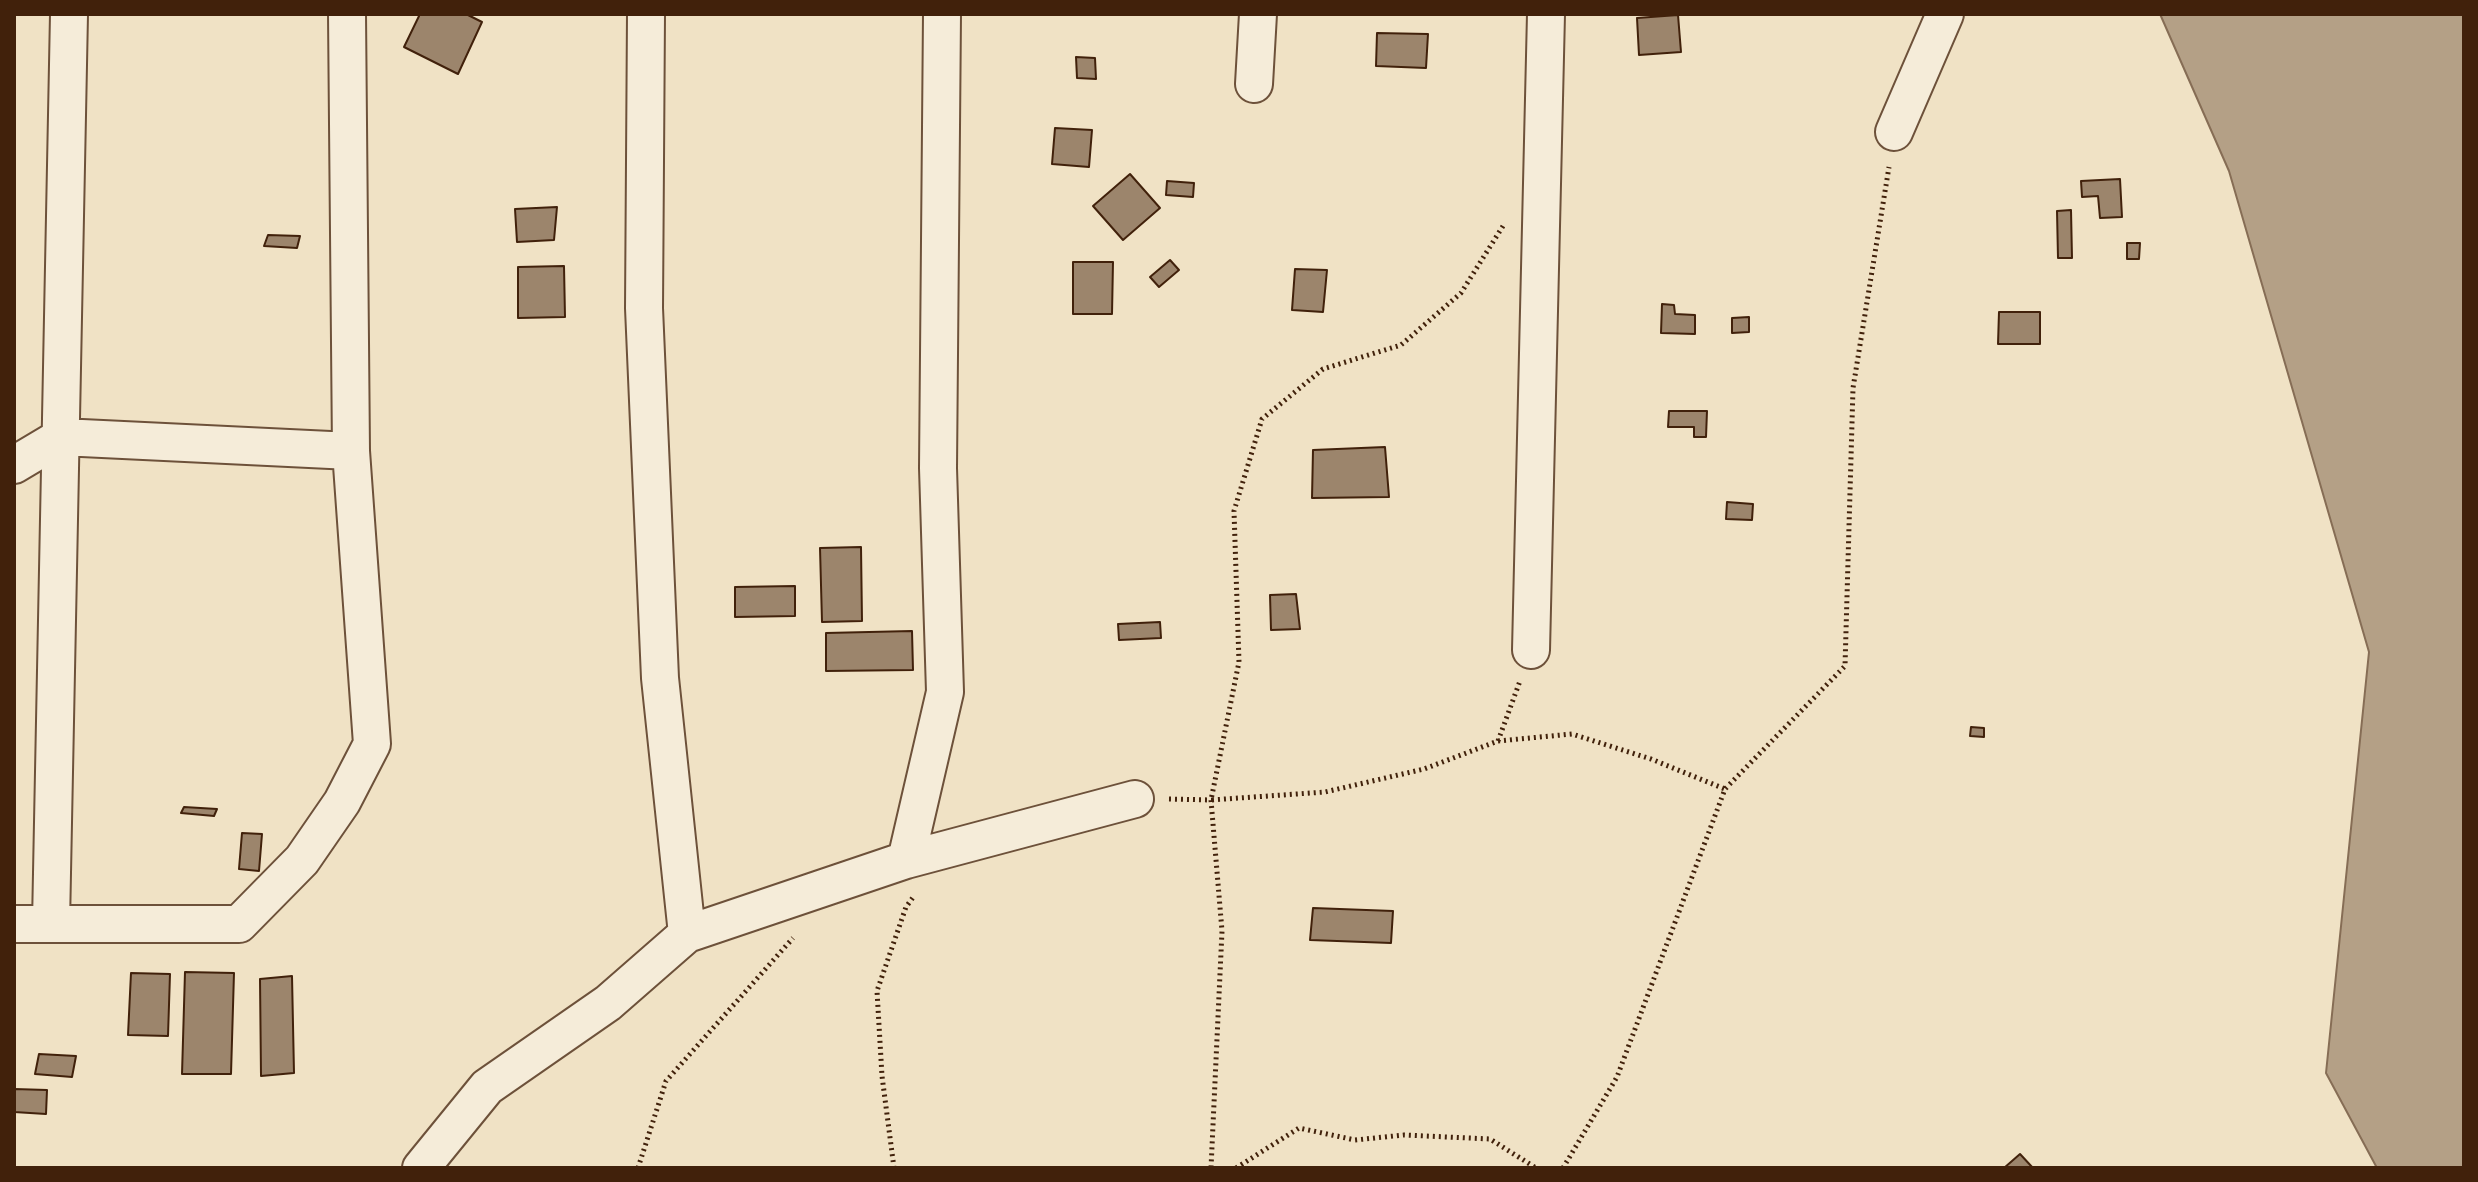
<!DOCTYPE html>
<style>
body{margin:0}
#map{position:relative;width:2478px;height:1182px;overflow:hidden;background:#f0e2c5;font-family:"Old Standard TT",serif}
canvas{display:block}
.frame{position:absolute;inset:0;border:16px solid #41210b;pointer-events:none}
</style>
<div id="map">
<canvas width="2478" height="1182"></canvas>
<div class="frame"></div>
</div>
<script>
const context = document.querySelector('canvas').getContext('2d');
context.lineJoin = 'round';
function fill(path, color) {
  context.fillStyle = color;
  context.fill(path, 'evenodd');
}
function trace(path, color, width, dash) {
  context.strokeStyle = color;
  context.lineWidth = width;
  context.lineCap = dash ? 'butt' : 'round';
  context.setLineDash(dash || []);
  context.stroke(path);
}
const water = new Path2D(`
 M2160 14H2464V1168H2377L2326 1073 2369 652 2229 171Z`);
fill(water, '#b4a086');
trace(water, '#866d55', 2);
const building = new Path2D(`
 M420 14H466L482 22 458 74 404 47Z
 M1678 15 1681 52 1639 55 1637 18Z
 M1377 33 1428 34 1426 68 1376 66Z
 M1076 57 1095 58 1096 79 1077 78Z
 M1055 128 1092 130 1089 167 1052 164Z
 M1130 174 1160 208 1123 240 1093 206Z
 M2120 179 2122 217 2100 218 2098 196 2082 197 2081 181Z
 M1167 181 1194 183 1193 197 1166 195Z
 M557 207 554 240 517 242 515 209Z
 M2071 210 2072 258H2058L2057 211Z
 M268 235 300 236 297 248 264 246Z
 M2127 243H2140L2139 259H2127Z
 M1170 260 1179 270 1159 287 1150 277Z
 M1073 262H1113L1112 314H1073Z
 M564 266 565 317 518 318V267Z
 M1295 269 1327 270 1323 312 1292 310Z
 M1662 304 1674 305 1675 314 1695 315V334L1661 333Z
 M1999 312H2040V344H1998Z
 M1749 317V332L1732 333V318Z
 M1669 411H1707L1706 437H1694V427H1668Z
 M1385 447 1389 497 1312 498 1313 450Z
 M1727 502 1753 504 1752 520 1726 519Z
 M861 547 862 621 822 622 820 548Z
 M795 586V616L735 617V587Z
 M1296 594 1300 629 1271 630 1270 595Z
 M1160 622 1161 638 1119 640 1118 624Z
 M912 631 913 670 826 671V633Z
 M1971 727 1984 728V737L1970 736Z
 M184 807 217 809 214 816 181 813Z
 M242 833 262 834 259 871 239 869Z
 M1313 908 1393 911 1391 943 1310 940Z
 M185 972 234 973 231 1074H182Z
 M131 973 170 974 168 1036 128 1035Z
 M292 976 294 1073 261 1076 260 979Z
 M39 1054 76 1056 72 1077 35 1074Z
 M14 1089 47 1090 46 1114 14 1112Z
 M2020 1154 2033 1168H2004Z`);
fill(building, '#9c856c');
trace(building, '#41210b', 2);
const street = new Path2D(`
 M646 14 644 308 660 678 687 934
 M1254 84 1258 14
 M1894 132 1945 14
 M14 465 61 437 351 451
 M1531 650 1546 14
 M906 860 945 692 938 468 942 14
 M51 923 69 14
 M14 924H239L302 860 342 802 372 744 351 451 347 14
 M421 1168 487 1087 608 1003 687 934 906 860 1135 799`);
trace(street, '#6d513a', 40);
trace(new Path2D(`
 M1503 226 1461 293 1401 345 1323 369 1262 419 1234 511 1239 662 1211 800 1325 792 1424 769 1498 741 1520 681
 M1498 741 1572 734 1651 759 1725 789
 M1169 799 1211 800 1222 931 1211 1168
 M638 1168 666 1081 793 938
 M894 1168 882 1076 877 991 906 907 914 896
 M1236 1168 1299 1128 1355 1140 1404 1135 1490 1139 1536 1168
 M1563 1168 1617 1077 1725 789 1845 666 1853 388 1889 167`), '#41210b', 5, [2, 4]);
trace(street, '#f5ecd9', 36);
</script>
